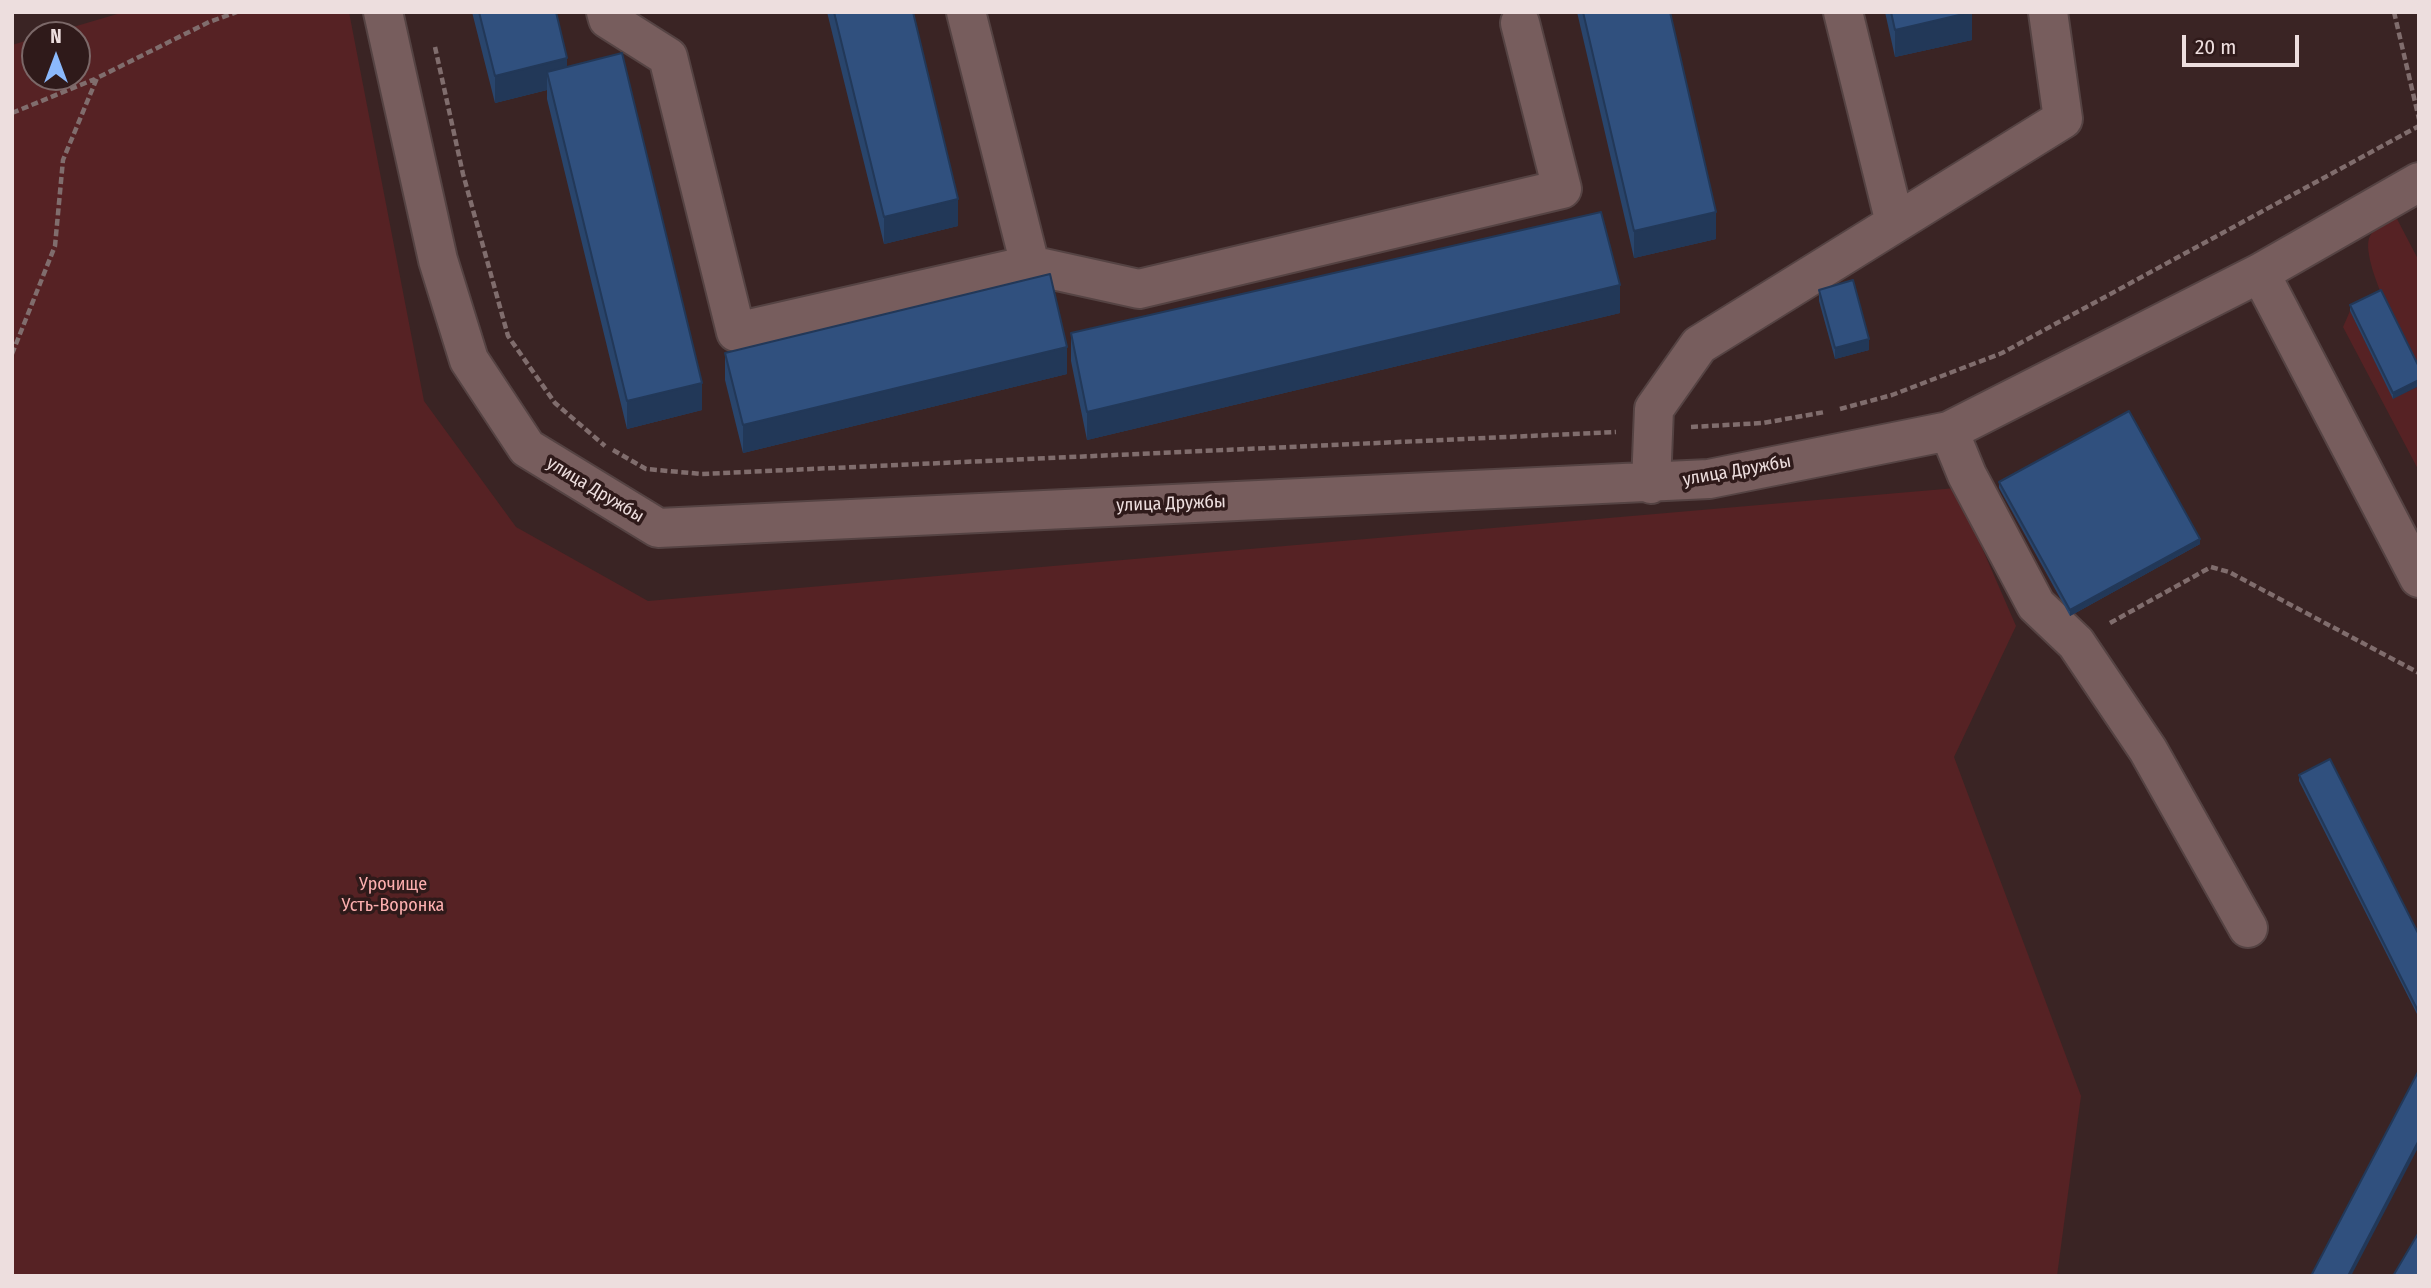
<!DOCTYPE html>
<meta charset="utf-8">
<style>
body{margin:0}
#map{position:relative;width:2431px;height:1288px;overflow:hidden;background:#3a2424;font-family:"Fira Sans Condensed",sans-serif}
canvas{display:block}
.frame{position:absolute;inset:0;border:14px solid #eddede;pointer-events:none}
.north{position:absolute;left:21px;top:21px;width:70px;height:70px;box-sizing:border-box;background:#2f1a1a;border:2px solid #7b6868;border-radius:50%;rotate:0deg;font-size:19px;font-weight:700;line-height:28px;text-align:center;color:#eddede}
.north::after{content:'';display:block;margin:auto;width:24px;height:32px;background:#8bb9fc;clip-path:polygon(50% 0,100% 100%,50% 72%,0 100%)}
.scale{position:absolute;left:2182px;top:35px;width:117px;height:32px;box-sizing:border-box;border:4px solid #eddede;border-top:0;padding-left:9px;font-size:21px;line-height:24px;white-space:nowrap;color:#eddede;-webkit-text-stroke:5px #2f1a1a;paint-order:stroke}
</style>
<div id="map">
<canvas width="2431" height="1288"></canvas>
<div class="frame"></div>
<div class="north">N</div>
<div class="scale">20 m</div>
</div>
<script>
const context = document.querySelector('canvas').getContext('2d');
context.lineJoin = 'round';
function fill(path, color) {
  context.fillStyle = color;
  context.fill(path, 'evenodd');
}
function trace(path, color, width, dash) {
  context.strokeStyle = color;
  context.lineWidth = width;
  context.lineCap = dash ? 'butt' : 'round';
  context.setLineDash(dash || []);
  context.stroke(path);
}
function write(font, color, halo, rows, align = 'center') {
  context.font = font + ' "Fira Sans Condensed",sans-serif';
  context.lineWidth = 7;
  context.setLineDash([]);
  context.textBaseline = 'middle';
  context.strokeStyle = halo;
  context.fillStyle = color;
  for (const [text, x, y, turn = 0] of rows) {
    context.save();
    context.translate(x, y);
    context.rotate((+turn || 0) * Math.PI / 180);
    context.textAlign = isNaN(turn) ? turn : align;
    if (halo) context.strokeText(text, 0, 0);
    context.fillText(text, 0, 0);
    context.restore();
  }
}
fill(new Path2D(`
 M124 12H349L424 401 516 527 648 601 1956 488 2016 626 1954 757 2081 1096 2057 1276H12V45L35 38V77H77V35H46Z
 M2396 217 2419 261V372C2407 348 2358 259 2370 236 2375 227 2387 222 2396 217Z
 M2350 311 2393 398 2419 386V471L2343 327Z`), '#562224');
const minor = new Path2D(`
 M383 12 438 260 469 360 527 448 658 528 1709 479 1949 431 2260 273 2419 182
 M606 12 608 19 668 57 736 332 1030 265 1139 289 1562 189 1520 23
 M966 12 1030 265
 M1843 12 1895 223
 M2260 273 2419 578
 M1949 431 1967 475 2036 605 2076 643 2148 750 2248 928
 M1651 484 1654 409 1699 345 2063 119 2048 12`);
trace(minor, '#554343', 42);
trace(new Path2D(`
 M2394 12 2419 119
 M435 47 463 174 508 336 555 403 605 446
 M12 113 95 79
 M12 354 55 246 63 160 97 78 209 22 237 12
 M1840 409 1892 395 2002 353 2419 126
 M1691 427 1763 423 1825 412
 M613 450 646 469 702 474 1616 432
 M2110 623 2211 567 2229 572 2419 673`), '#806d6d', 4.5, [7, 3.5]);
trace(minor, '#775d5d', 38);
fill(new Path2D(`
 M472 12H556L567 67 702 410 627 429 547 99V90L495 103Z
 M827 12H913L958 226 884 244Z
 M1577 12H1670L1716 239 1634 258Z
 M1885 12H1972V40L1895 57Z
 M1819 290 1869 350 1835 359 1819 301Z
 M2350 305 2419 367 2393 399 2350 311Z
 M1620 313 1087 440 1071 361V333Z
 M725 353 1067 374 743 453 725 380Z
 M1999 482 2200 544 2070 616 1999 488Z
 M2299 775 2419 935V1018L2299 781Z`), '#29456c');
fill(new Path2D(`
 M1972 12V40L1895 57V30Z
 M567 58V85L547 72V90L495 103V76Z
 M958 199V226L884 244V217Z
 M1716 212V239L1634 258V231Z
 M1620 285V313L1087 440V412Z
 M1869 339V350L1835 359V348Z
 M1067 347V374L743 453V425Z
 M2419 380V386L2393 399V393Z
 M702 383V410L627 429V401Z
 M2200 539V544L2070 616V610Z
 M2419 1140V1146L2351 1276H2348Z`), '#223858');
const building = new Path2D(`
 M479 12H556L567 58 495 76Z
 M834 12H913L958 199 884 217Z
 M1583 12H1670L1716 212 1634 231Z
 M1891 12H1972L1895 30Z
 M622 53 702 383 627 401 547 72Z
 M1601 212 1620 285 1087 412 1071 333Z
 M1050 274 1067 347 743 425 725 353Z
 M1853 280 1869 339 1835 348 1819 290Z
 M2381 290 2419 367V380L2393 393 2350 305Z
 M2129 411 2200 539 2070 610 1999 482Z
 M2330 759 2419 935V1013L2299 775Z
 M2419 1070V1140L2348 1276H2311Z
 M2419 1232V1276H2393Z`);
fill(building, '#30507e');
trace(building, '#223858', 2);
write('18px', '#eddede', '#2f1a1a', [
 ["улица Дружбы",1737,471,-10],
 ["улица Дружбы",595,490,31],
 ["улица Дружбы",1171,504,-2]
]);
write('18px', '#fdafaf', '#2f1a1a', [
 ["Урочище",393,885],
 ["Усть-Воронка",393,906]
]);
</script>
